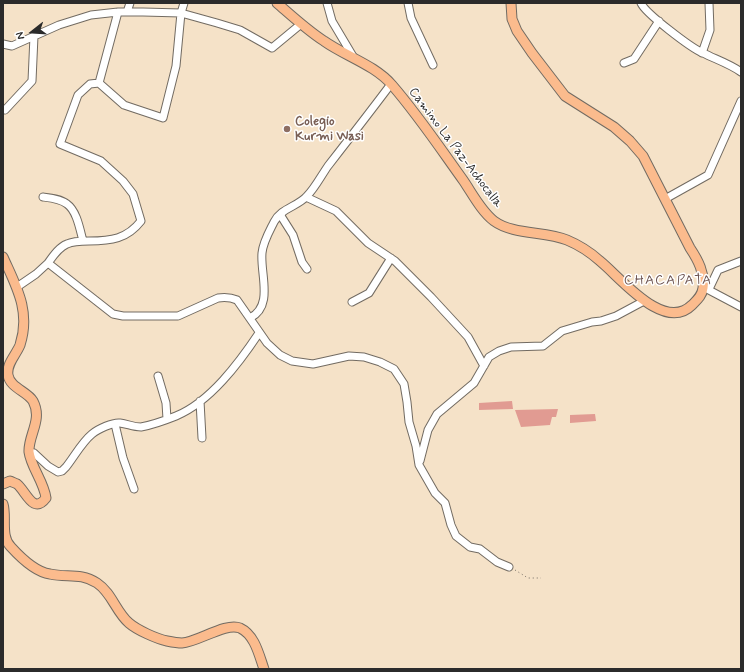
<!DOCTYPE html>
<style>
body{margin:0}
#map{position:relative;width:744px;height:672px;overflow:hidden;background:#f5e2c8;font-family:Mynerve,sans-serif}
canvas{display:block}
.frame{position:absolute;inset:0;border:4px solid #2b2b2b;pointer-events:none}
.north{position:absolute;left:12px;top:12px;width:40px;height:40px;-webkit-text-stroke:3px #fff;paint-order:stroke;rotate:253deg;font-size:11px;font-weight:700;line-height:16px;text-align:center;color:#2b2b2b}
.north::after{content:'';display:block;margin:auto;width:14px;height:18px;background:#2b2b2b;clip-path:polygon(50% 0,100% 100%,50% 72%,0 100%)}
</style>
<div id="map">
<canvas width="744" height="672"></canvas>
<div class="frame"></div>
<div class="north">N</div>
</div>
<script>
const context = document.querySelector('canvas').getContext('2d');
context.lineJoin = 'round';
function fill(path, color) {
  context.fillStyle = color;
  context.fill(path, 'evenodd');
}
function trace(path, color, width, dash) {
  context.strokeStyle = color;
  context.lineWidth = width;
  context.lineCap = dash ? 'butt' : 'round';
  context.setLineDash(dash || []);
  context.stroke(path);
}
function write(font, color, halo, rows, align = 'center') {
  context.font = font + ' Mynerve,sans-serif';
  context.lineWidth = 3;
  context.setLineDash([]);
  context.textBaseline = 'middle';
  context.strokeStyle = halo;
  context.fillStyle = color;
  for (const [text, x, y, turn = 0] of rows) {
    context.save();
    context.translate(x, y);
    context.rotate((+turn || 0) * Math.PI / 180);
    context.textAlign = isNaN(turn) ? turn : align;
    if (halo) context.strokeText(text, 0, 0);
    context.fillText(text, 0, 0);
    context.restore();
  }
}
fill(new Path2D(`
 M512 401 513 409 479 410V403Z
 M558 409 556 417H552L550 425 521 427 515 410Z
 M595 414 596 421 570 423V415Z`), '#e19b92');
const minor = new Path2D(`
 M327 3 332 21 354 58
 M408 3 411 18 433 65
 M641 3C645 13 691 48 703 53 715 59 730 64 741 72
 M127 12 130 3
 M3 44 12 46 59 25 91 15 118 12H143L181 13 217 23 240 30 272 48 301 24
 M702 53 710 30 709 3
 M624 63 634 59 659 21
 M99 83 124 105 163 118 176 66 181 13 184 3
 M5 110 32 81 34 36
 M43 197C51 198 61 199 67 204 77 211 80 230 83 241
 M306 197 336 211 368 243 395 261 431 297 468 337 484 366
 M665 199 708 175 741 101
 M282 213 281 216 293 235 302 262 307 269
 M48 263C53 256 59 247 67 244 73 241 83 241 89 241 111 241 127 239 141 221L133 194 123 181 101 161 60 144 78 95 90 84 99 83 118 12
 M17 287 36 274 48 263 113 314 123 316H178L218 298C225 297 230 297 237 300L267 343 280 355 292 361 313 364 349 356 364 357 380 362 394 369 404 384 407 402 409 422 416 446 419 465 435 493 445 503 451 525 456 536 470 547 480 549 497 562 509 567
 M705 288 741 307
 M709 289 718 270 741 261
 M352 302 369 293 391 258
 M250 318C274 306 260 274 262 253 263 242 269 232 274 222 281 208 297 207 307 196 315 188 321 176 328 166 349 139 370 112 391 84
 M158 376 166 403 167 419
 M200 401 202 438
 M115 424 123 458 134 489
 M29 452 34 453 48 466 58 472 62 471 66 467C74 457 82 442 92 434 98 429 113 422 120 423 128 424 133 427 141 427 152 425 166 420 176 416 210 402 239 363 259 333
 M420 461 428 430 437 414 474 383 489 357 499 351 511 347 543 346 562 331 592 322 601 321 616 316 644 301`);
const major = new Path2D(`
 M277 3C292 16 307 30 324 41 345 56 375 65 392 85 418 115 440 148 463 180 472 193 481 211 494 221 513 235 545 231 567 240 579 245 590 252 600 261 620 277 664 333 692 305 697 300 702 296 703 288 705 273 698 260 690 248L643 156 630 141 614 127 565 96 532 53 517 31 512 19 511 3
 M3 257C16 286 31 311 20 345 16 355 6 364 8 375 10 388 27 391 33 401 43 420 28 435 29 452 31 467 44 482 46 498 33 515 26 491 17 484 15 483 12 482 10 481L3 484
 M3 504C7 517 0 536 11 547 21 558 35 572 50 574 67 578 80 572 97 583 112 593 116 612 129 623 137 630 157 639 167 641 172 642 178 643 182 643 198 642 226 622 240 628 255 635 259 655 264 669`);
trace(minor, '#726b62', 9);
trace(major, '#726b62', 11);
trace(new Path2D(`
 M515 570 528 578H541`), '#726b62', 1, [1, 3]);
trace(minor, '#fff', 7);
trace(major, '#fbbb8d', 9);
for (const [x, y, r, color] of [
 [287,129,4,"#8d6e63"]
]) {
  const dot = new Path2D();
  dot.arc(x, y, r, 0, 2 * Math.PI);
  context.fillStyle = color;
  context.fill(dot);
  trace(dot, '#fff', 1.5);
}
write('bold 13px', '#785e54', '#fff', [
 ["Colegio",295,122],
 ["Kurmi Wasi",295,137]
], 'left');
write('13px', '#2b2b2b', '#fff', [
 ["Camino La Paz-Achocalla",455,148,53]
]);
context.letterSpacing = '1px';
write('14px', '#6b524f', '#fff', [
 ["CHACAPATA",668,281]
]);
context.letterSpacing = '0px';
</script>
